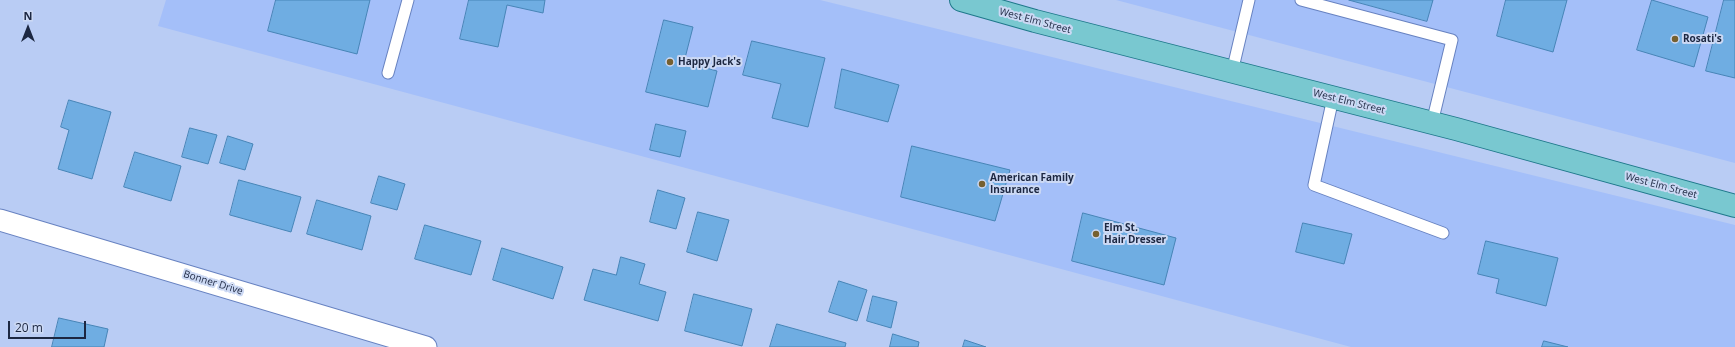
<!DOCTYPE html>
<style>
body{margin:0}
#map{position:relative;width:1735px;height:347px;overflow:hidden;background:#b9ccf4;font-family:"Open Sans",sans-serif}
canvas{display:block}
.north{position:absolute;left:8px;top:8px;width:40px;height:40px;-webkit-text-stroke:3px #ccd9f4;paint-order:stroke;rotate:0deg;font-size:11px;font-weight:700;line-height:16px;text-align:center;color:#1c2741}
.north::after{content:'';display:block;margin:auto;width:14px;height:18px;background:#1c2741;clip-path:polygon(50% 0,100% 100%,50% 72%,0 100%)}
.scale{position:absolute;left:8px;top:321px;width:78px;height:18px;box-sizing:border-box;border:2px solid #1c2741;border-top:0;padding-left:5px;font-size:12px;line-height:14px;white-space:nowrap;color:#1c2741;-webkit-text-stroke:3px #ccd9f4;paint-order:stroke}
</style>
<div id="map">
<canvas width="1735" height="347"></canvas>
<div class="north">N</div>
<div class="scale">20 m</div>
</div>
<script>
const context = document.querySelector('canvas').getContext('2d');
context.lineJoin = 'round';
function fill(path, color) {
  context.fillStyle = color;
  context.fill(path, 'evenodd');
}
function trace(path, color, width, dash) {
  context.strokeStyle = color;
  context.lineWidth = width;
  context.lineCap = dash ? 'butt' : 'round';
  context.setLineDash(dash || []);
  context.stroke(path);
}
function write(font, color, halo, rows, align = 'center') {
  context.font = font + ' "Open Sans",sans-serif';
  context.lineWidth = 4;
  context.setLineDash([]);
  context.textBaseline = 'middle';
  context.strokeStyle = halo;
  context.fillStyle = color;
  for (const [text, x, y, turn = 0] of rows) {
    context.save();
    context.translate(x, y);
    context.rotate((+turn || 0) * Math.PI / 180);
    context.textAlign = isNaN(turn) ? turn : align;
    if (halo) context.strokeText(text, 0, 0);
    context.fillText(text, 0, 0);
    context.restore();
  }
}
fill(new Path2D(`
 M166 0H820L1735 225V347H1351L158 26Z
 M1116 0H1735V163Z`), '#a4bff9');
const building = new Path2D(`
 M276 0H370L357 54 268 31Z
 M469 0H545L543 13 507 5 498 47 460 39Z
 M1349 0H1433L1427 21Z
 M1506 0H1567L1553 52 1497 36Z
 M1652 0 1708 17 1694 67 1637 50Z
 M1724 0H1735V78L1706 71Z
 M664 20 693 27 684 62 717 71 708 107 646 92Z
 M752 41 825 58 808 127 772 118 781 84 743 75Z
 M842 69 899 85 888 122 835 108Z
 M69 100 111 112 92 179 58 169 69 130 61 127Z
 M656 124 686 131 680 157 650 150Z
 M190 128 217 135 208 164 182 157Z
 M228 136 253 144 245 170 220 163Z
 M912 146 1010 170 995 221 901 197Z
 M135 152 181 166 171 201 124 187Z
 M379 176 405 184 397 210 371 203Z
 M239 180 301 197 291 232 230 215Z
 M658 190 685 198 676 229 650 222Z
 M317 200 371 216 362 250 307 234Z
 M698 212 729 220 717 261 687 252Z
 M1083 213 1176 238 1164 285 1072 261Z
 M1303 223 1352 234 1344 264 1296 252Z
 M425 225 481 241 471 275 415 259Z
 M1486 241 1558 258 1546 306 1496 293 1499 279 1478 274Z
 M502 248 563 267 553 299 493 280Z
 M621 257 645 264 639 284 666 292 658 321 584 300 593 269 616 275Z
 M839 281 867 290 857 321 829 312Z
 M694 294 752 309 742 346 685 331Z
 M873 296 897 302 891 328 867 321Z
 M59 318 108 329 104 347H52Z
 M777 324 846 343 845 347H770Z
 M893 334 919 342 918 347H890Z
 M965 340 986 347H963Z
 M1544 341 1568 347H1542Z`);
fill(building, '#6fade2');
trace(building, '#4785b7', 1);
const lane = new Path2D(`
 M1301 0 1452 40 1432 123
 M1232 72 1249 0
 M388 73 408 0
 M1333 98 1314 185 1443 233`);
const street = new Path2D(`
 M0 220 426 347`);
const primary = new Path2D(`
 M961 0 1035 21 1456 129 1735 206`);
trace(lane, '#6782c1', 13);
trace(street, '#6782c1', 23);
trace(primary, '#1e788a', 24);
trace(lane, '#fff', 11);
trace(street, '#fff', 21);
trace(primary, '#79c8d0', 22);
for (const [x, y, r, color] of [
 [1675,39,4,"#766030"],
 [670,62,4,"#766030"],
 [982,184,4,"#766030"],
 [1096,234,4,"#766030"]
]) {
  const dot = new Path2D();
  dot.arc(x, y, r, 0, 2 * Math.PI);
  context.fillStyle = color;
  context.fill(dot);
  trace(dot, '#ccd9f4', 1.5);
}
write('10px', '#1c2741', '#ccd9f4', [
 ["West Elm Street",1035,21,15],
 ["West Elm Street",1349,102,14],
 ["West Elm Street",1661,186,15],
 ["Bonner Drive",213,283,17]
]);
write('bold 10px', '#1c2741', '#ccd9f4', [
 ["Rosati's",1683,39],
 ["Happy Jack's",678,62],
 ["American Family",990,178],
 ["Insurance",990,190],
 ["Elm St.",1104,228],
 ["Hair Dresser",1104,240]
], 'left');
</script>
